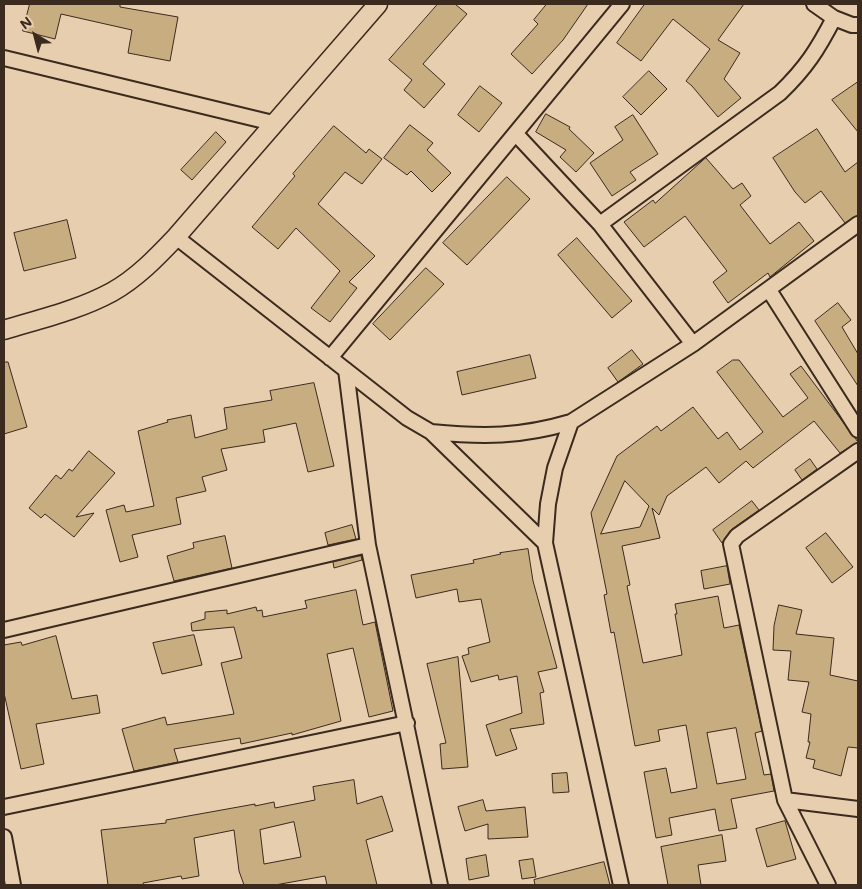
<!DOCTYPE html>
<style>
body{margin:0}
#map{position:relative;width:862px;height:889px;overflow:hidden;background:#e7ceaf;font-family:Mali,sans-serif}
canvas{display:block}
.frame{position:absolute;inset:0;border:5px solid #3b2a1e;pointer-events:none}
.north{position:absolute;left:10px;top:10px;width:50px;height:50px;-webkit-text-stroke:4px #e7ceaf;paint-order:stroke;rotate:323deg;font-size:14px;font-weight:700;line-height:20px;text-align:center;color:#3b2a1e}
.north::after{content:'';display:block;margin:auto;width:18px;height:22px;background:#3b2a1e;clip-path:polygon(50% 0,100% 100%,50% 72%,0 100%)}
</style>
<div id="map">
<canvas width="862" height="889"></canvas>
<div class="frame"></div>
<div class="north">N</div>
</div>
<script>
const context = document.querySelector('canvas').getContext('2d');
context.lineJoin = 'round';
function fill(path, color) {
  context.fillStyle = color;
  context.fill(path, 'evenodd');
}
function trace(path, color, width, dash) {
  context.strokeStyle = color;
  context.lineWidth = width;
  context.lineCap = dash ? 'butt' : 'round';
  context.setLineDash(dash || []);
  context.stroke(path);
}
const building = new Path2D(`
 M30 4H120V7L178 17 170 61 128 53 132 30 61 14 55 39 23 31Z
 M438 4H455L467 14 423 64 445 84 424 108 404 90 412 80 389 60Z
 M547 4H588L563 40 532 74 511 54 538 24 534 20Z
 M645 4H744L718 40 740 53 724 79 741 98 718 117 692 86 686 81 710 49 673 19 641 61 617 43Z
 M649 71 667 89 641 115 623 97Z
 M858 82V132L832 100Z
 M480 86 502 103 479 132 458 115Z
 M546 114 570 127 569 129 594 153 576 172 560 157 566 150 536 132Z
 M633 115 658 154 630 172 636 180 612 196 590 163 623 140 615 127Z
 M410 125 433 143 427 150 451 173 432 192 411 171 407 175 384 158Z
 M334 126 366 153 369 149 382 159 362 184 345 172 318 204 375 256 349 282 357 288 330 322 311 308 340 271 296 228 278 249 252 227 295 176 293 174Z
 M817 129 845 172 858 162V215L845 223 821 191 805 203 795 192 773 158Z
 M216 132 226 142 192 180 181 170Z
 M706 158 733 189 742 183 751 196 740 205 770 244 799 222 814 241 770 277 768 273 728 303 713 282 727 271 685 216 644 247 624 222 653 200 655 203Z
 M507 177 530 199 467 265 443 243Z
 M67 220 76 258 24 271 14 233Z
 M577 238 632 301 612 318 558 255Z
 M426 268 444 284 390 340 373 324Z
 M838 303 851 320 842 327 858 354V386L815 321Z
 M632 350 643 364 618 382 608 368Z
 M530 355 536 378 462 395 457 372Z
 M733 360H739L783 417 808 398 790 374 801 366 858 442 840 453 814 421 753 468 746 461 719 483 706 467 667 496 659 515 652 508 660 538 622 546 630 585 627 586 643 663 682 655 675 614H677L675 604 718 596 724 628 739 625 762 731 755 733 764 775 771 774 774 791 731 799 737 828 719 831 715 809 669 818 672 835 656 838 644 772 666 768 671 793 697 788 686 725 658 730 660 741 635 746 614 632 611 633 604 595 607 594 591 513 617 456 657 426 661 431 693 407 718 439 727 432 740 450 763 432 717 372ZM625 481 649 506 640 527 601 534ZM736 728 746 779 717 784 707 733Z
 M4 362H8L27 427 4 434Z
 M314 383 334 466 308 472 296 423 263 430 265 442 221 449 227 470 202 477 206 491 176 498 181 524 132 535 138 557 120 562 106 510 124 505 126 512 154 506 138 431 168 422 167 420 191 415 195 438 227 429 224 408 272 400 270 391Z
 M89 451 115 473 76 517 94 513 74 537 45 514 41 518 29 508 56 475 61 479 69 469 72 471Z
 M810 459 817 469 802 480 795 470Z
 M752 501 759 510 732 529 722 543 713 530Z
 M352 525 356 539 328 545 325 533Z
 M826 533 853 567 832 583 806 548Z
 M225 536 232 568 174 581 167 556 194 548 193 543Z
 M528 549 533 581 557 668 538 672 544 692 540 693 544 724 510 729 517 749 496 756 486 725 522 713 517 676 499 680 498 675 471 682 462 656 469 654 468 648 490 642 481 599 459 602 457 589 416 598 411 575 474 563 473 560 501 554 500 553Z
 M361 556 362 560 334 568 333 562Z
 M727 566 730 584 704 589 701 571Z
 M356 590 363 625 375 622 393 711 369 717 353 648 327 654 341 721 292 735V733L241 744 240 738 174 749 178 762 134 771 122 729 165 717 167 725 234 714 221 663 242 658 234 627 192 631 191 623 205 619V612L227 610V614L256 607 257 611 262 610 263 617 307 608 305 601Z
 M779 605 802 610 796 634 834 638 830 675 858 681V748L848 747 841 776 813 768 815 760 806 758 810 742H808L811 714 802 712 809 682 788 680 791 651 773 650 774 626Z
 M194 635 202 665 162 674 153 643Z
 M56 636 72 699 97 695 100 713 36 724 44 764 21 769 4 693V645L21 642 22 645Z
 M458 657 468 767 442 769 440 744 446 743 427 664Z
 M567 773 569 792 553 793 552 774Z
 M354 780 357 804 382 796 393 831 366 840 377 885H327L325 876 275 885H244L239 871 234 830 194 838 199 876 182 879 181 876 143 883 144 885H108L101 830 166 823V820L255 804V806L274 802 275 808 315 800 313 787ZM294 822 301 857 264 864 260 830Z
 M483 800 486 811 525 807 528 837 488 839V824L465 831 458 807Z
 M785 821 796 859 767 867 756 829Z
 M722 835 726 861 698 865 701 885H668L661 847Z
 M486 855 489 876 469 880 466 859Z
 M533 859 536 877 522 879 519 861Z
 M604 862 610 885H535L534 880Z`);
fill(building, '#c8ad80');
trace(building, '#3b2a1e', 1);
const minor = new Path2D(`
 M834 18 852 25H858
 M4 58 273 123
 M516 134 600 224 693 344
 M600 224 780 93C806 68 818 49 834 18L814 4
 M176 237 407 418 431 432 545 543
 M769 290 858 430
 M330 358 622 4
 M346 370 368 545 440 885
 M431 432C484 437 520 437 571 422
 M4 630 368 545
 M785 800 858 809
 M4 807 407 723
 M4 837 13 885
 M621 885 545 543 548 504 555 468 571 422 693 344 858 224
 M828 885 785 800 731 544 737 536 858 451`);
const tertiary = new Path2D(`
 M4 330C40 319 79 310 112 292 137 278 157 257 176 237L378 4`);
trace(minor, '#3b2a1e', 18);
trace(tertiary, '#3b2a1e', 21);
trace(minor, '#e7ceaf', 14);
trace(tertiary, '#e7ceaf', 18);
</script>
